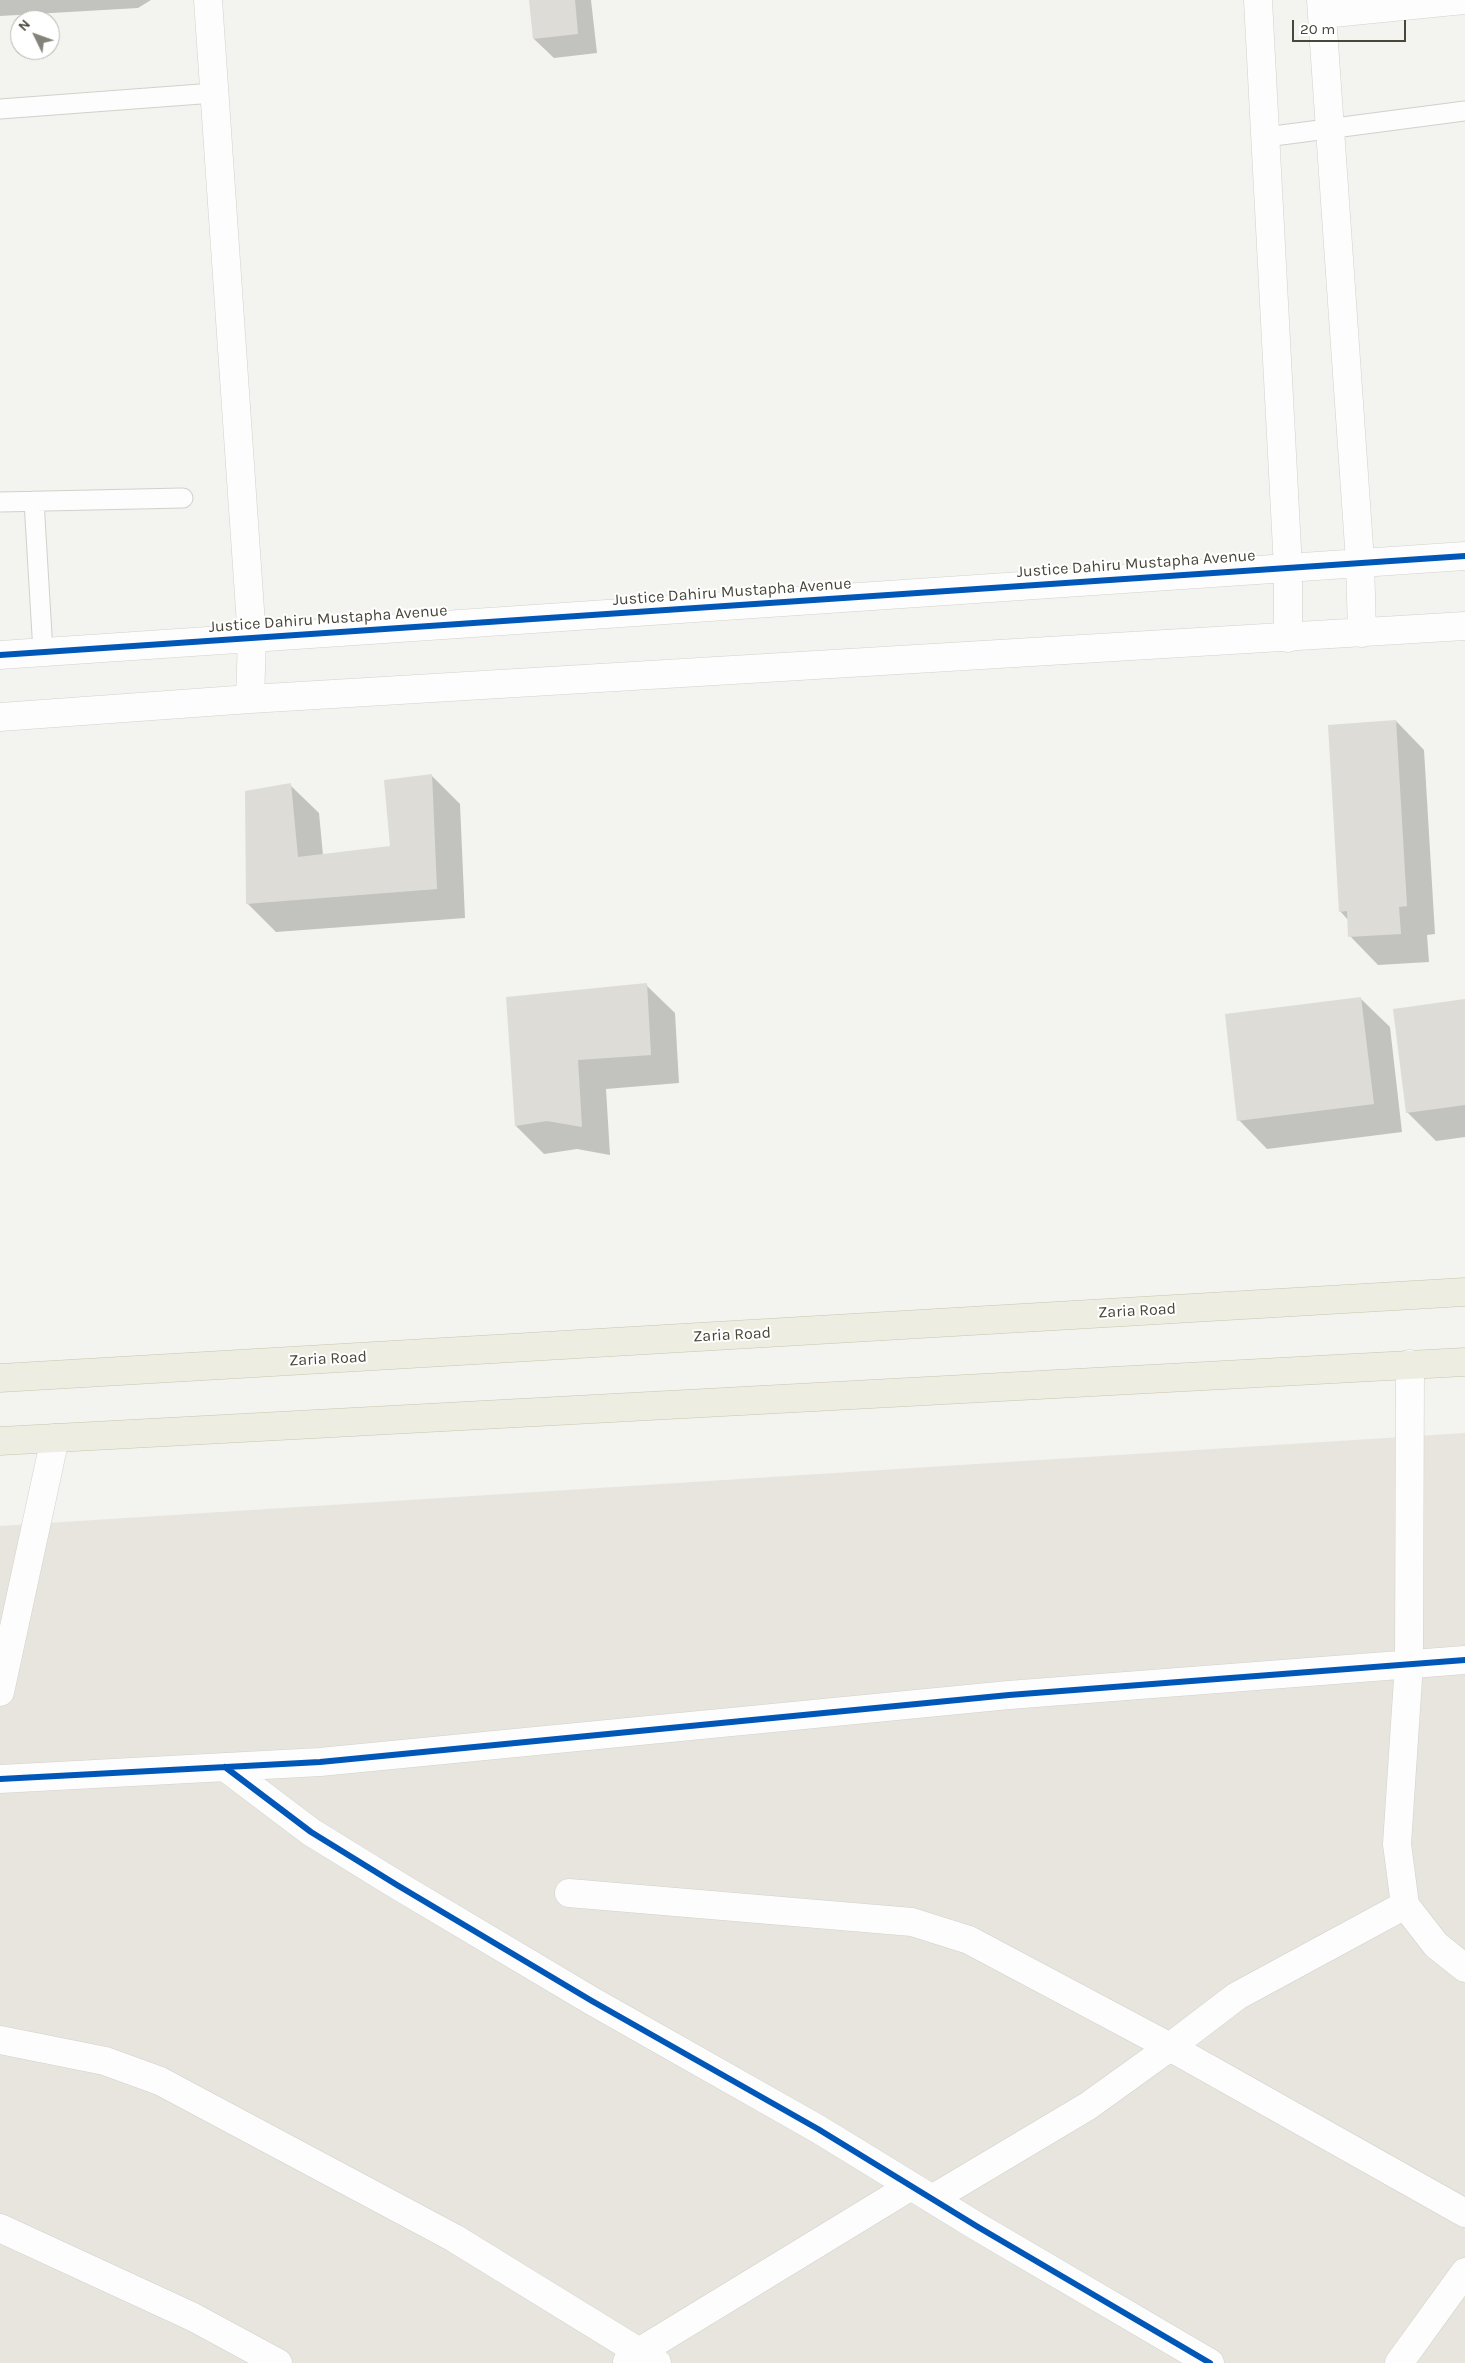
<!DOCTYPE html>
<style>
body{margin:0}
#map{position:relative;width:1465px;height:2363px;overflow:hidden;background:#f3f3ef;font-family:Karla,sans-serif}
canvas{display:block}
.north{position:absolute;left:10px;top:10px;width:50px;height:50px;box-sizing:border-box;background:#fff;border:1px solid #b6b5b0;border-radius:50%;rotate:312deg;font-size:14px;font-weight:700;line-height:20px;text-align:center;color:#49473a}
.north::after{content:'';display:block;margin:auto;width:18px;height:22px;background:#848379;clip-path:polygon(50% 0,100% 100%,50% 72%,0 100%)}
.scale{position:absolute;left:1292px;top:20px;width:114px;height:22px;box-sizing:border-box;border:2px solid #49473a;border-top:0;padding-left:6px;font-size:15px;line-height:18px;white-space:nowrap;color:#49473a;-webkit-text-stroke:4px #fff;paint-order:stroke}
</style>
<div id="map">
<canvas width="1465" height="2363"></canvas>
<div class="north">N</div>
<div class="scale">20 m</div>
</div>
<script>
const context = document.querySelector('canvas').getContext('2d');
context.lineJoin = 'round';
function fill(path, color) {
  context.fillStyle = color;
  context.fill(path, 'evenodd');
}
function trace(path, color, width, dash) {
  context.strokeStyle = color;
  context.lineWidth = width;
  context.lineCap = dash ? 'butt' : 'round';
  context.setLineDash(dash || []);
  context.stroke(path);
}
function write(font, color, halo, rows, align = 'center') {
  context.font = font + ' Karla,sans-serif';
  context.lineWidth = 4;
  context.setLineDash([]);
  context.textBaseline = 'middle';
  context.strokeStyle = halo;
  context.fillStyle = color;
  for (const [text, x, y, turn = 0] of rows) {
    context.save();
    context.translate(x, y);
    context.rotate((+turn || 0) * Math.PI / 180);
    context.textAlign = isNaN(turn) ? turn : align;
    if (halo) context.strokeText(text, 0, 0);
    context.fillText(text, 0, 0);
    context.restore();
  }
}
fill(new Path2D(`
 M1465 1433V2363H0V1526Z`), '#e7e5dd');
fill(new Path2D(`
 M0 0H151L138 8 0 16Z
 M530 0H591L597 53 554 58 534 39Z
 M1396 721 1424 750 1435 934 1427 935 1429 962 1378 965 1350 936 1349 921 1340 911Z
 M431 775 460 804 465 918 276 932 247 903 290 785 319 813 323 855 391 847Z
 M646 985 675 1013 679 1083 606 1089 610 1155 577 1149 544 1154 516 1126Z
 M1361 999 1390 1027 1402 1132 1267 1149 1239 1120Z
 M1465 1000V1137L1436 1141 1407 1112Z`), '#0003');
fill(new Path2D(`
 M529 0H575L578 34 533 39Z
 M1396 720 1407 906 1399 907 1401 934 1348 937 1347 911 1339 912 1328 725Z
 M432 774 437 889 246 904 245 791 291 783 298 857 390 846 384 780Z
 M647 983 651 1055 578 1060 582 1127 547 1121 515 1126 506 997Z
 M1361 997 1374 1104 1237 1121 1225 1014Z
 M1465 999V1105L1406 1113 1393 1009Z`), '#dddcd7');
const service = new Path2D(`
 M0 109 214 93
 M1266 137 1465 111
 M34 501 43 652
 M0 502 183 498`);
const minor = new Path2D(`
 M208 0 252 639 250 699
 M1258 0 1288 568V638
 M1321 0 1360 561 1362 633
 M1323 14 1465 0
 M0 655 1465 556
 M0 717 250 699 1465 626
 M1410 1364 1409 1664 1397 1844 1405 1905 1436 1945 1465 1968
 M0 1692 55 1438
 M225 1767 311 1832 397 1885 592 2001 818 2129 978 2227 1210 2363
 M0 1779 320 1762 1009 1695 1465 1660
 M569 1893 912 1922 969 1940 1170 2047 1465 2213
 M0 2040 105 2061 160 2081 454 2238 657 2363
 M932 2199 1088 2106 1170 2047 1237 1996 1405 1905
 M0 2228 193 2317 278 2363
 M627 2362 639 2352 911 2186
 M1399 2363 1465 2272`);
const trunk = new Path2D(`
 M0 1378 1465 1292
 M0 1441 1465 1362`);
trace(service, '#d1d1cc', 21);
trace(minor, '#d1d1cc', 29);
trace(trunk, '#c9c5ac', 29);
trace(service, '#fdfdfd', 19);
trace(minor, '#fdfdfd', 28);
trace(trunk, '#eeede2', 28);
trace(new Path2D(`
 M0 655 1465 556
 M225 1767 311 1832 397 1885 592 2001 818 2129 978 2227 1210 2363
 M0 1779 320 1762 1009 1695 1465 1660`), '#0057b8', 6);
write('16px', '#49473a', '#fff', [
 ["Justice Dahiru Mustapha Avenue",1136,564,-4],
 ["Justice Dahiru Mustapha Avenue",732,592,-4],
 ["Justice Dahiru Mustapha Avenue",328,619,-4],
 ["Zaria Road",1137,1311,-3],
 ["Zaria Road",732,1335,-3],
 ["Zaria Road",328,1359,-3]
]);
</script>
